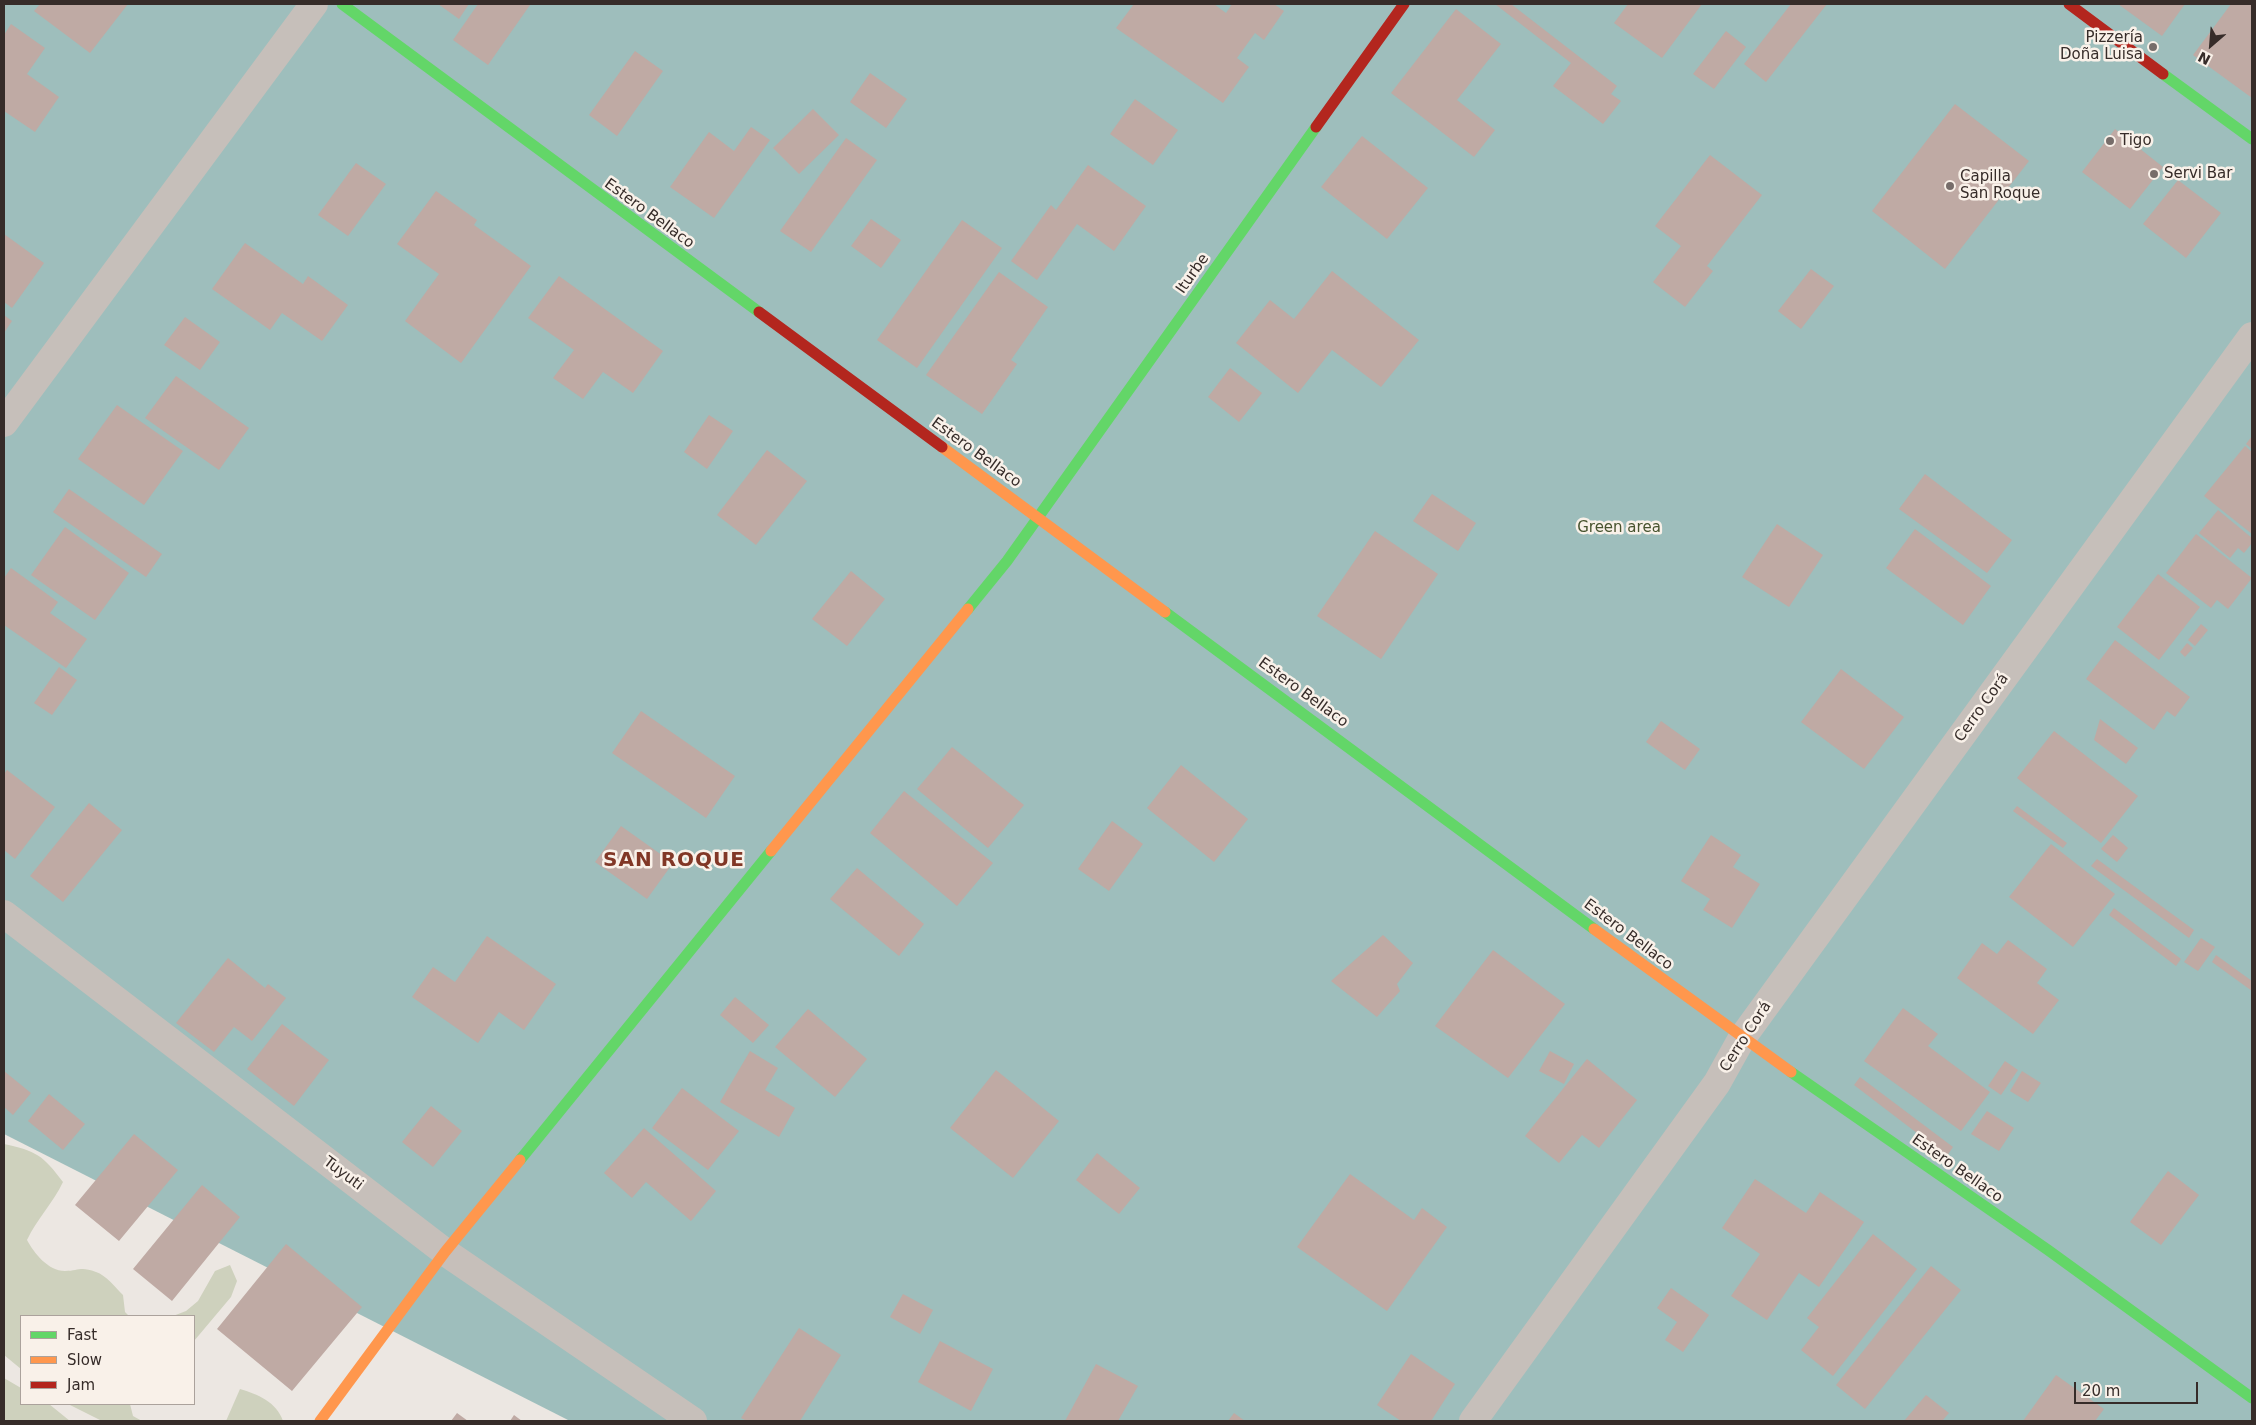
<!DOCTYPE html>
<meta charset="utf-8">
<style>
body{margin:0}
#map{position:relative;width:2256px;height:1425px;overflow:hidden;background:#ece7e2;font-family:"DejaVu Sans",sans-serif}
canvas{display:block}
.frame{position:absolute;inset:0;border:5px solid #362c29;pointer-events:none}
.legend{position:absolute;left:20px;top:1315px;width:175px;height:90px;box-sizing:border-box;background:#f9f1e9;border:1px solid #aba29c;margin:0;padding:6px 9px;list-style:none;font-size:15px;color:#362c29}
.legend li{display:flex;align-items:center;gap:10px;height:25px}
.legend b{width:25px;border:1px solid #aba29c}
.north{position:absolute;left:2186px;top:20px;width:50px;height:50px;-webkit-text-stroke:4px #f9f1e9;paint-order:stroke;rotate:207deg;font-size:14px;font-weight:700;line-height:20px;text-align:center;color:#362c29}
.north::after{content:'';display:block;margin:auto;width:18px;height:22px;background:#362c29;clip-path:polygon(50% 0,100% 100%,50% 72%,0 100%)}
.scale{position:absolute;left:2074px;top:1382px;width:124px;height:22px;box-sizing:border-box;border:2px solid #362c29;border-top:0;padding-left:6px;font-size:15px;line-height:18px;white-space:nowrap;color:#362c29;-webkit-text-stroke:4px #f9f1e9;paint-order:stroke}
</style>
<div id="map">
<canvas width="2256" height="1425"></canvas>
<div class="frame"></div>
<ul class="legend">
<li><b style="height:6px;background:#63d668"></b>Fast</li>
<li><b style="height:6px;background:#ff974d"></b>Slow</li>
<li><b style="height:6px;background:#b3261e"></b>Jam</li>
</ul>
<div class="north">N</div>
<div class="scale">20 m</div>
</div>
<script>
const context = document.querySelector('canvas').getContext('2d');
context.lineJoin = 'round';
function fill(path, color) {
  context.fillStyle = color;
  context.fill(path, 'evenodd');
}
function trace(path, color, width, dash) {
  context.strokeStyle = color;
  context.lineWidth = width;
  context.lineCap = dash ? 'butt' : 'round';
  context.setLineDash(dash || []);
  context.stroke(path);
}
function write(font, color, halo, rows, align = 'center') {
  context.font = font + ' "DejaVu Sans",sans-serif';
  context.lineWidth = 5;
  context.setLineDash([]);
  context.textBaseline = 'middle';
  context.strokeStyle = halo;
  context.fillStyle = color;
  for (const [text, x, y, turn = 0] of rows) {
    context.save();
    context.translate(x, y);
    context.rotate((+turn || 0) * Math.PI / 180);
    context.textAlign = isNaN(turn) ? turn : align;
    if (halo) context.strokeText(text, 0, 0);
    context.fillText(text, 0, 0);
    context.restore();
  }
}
fill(new Path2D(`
 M4 1144C36 1151 43 1155 63 1182 53 1203 37 1219 27 1240 34 1253 48 1271 65 1271 79 1271 80 1266 96 1272 106 1275 116 1288 123 1295L125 1312 129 1316H21V1369L4 1355Z
 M230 1265 237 1281 231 1297 194 1341V1316H173L186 1311 198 1301 215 1271Z
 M4 1378 21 1388V1404H49L70 1421H4Z
 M240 1389C257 1394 277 1402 283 1421H226Z
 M68 1404H130L133 1416 142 1421H102Z`), '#ced1bd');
fill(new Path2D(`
 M4 4H2252V1421H570L4 1134Z`), '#9ebebc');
fill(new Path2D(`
 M40 4H128L90 53 34 11Z
 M438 4H469L459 19Z
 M478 4 530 5 488 65 453 40Z
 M1134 4H1214L1226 13 1232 4H1274L1284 11 1264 40 1255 33 1237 58 1249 67 1223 103 1116 28Z
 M1495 4H1511L1617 86 1611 94 1621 101 1603 124 1553 86 1571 63Z
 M1628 4H1702L1662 58 1614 23Z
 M1791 4H1827L1766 82 1744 64Z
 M2118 4H2185L2162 36Z
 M2231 4H2252V98L2193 55Z
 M1456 9 1501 44 1457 100 1495 130 1474 157 1391 93Z
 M11 24 45 48 27 74 59 97 35 132 4 111V35Z
 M1726 31 1746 47 1714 89 1693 74Z
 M635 51 663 71 617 136 589 115Z
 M870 73 907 99 886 128 850 102Z
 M1135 99 1178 130 1153 165 1110 134Z
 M1955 104 2029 161 1945 269 1872 211Z
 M813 109 839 135 799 174 773 148Z
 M751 127 770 140 714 218 670 187 709 132 734 151Z
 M2115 129 2163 167 2130 209 2082 172Z
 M1362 136 1428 188 1387 239 1321 187Z
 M846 138 877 160 811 252 780 231Z
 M1710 155 1762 195 1707 266 1713 271 1685 307 1653 282 1681 246 1655 226Z
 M356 163 386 184 348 236 318 215Z
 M1088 165 1146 206 1114 251 1077 224 1037 280 1011 261 1051 205 1056 210Z
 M2178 180 2221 213 2186 258 2143 224Z
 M436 191 477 220 474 225 531 266 461 363 405 321 439 274 397 244Z
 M871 219 901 240 881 268 851 246Z
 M962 220 1002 248 917 368 877 340Z
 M4 234 44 263 12 308 4 302Z
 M245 243 303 284 308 276 348 305 322 341 282 313 270 330 212 289Z
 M1811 269 1834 286 1801 329 1778 311Z
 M1332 271 1419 340 1381 387 1332 350 1298 393 1236 343 1270 300 1294 319Z
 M999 272 1048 307 1011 360 1017 364 982 414 926 375Z
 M559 276 663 351 633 393 603 372 583 399 553 378 574 350 528 318Z
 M4 315 12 321 4 333Z
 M185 317 220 342 200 370 164 345Z
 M1230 368 1262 393 1239 422 1208 397Z
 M176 376 249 428 219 470 145 418Z
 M117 405 183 451 144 505 78 459Z
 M709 415 733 431 707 469 684 452Z
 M2252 436V449L2246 444Z
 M2245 446 2252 452V534L2204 496Z
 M767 450 807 481 756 545 717 515Z
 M1925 474 2012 540 1987 573 1899 509Z
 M69 489 162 554 146 577 53 512Z
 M1432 494 1476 523 1458 551 1413 521Z
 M2218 510 2252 538V543L2244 553 2238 548 2230 558 2199 533Z
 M1777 524 1823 555 1789 607 1742 577Z
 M65 527 129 573 95 620 31 575Z
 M1915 529 1991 586 1963 625 1886 568Z
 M1375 531 1438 574 1381 659 1317 616Z
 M2196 534 2252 578 2228 609 2217 600 2211 608 2166 573Z
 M11 568 58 602 50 613 87 639 66 668 4 625V578Z
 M851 571 885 599 847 646 812 619Z
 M2158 574 2200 607 2159 660 2117 627Z
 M2201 624 2208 630 2195 646 2188 640Z
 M2115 640 2190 697 2175 717 2167 711 2154 730 2086 679Z
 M2187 643 2193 648 2185 657 2180 652Z
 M59 667 77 680 52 715 34 703Z
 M1841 669 1904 717 1864 769 1801 722Z
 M641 711 735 776 706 818 612 753Z
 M2100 719 2138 748 2126 764 2094 740Z
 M1661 721 1700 749 1685 770 1646 742Z
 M2054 731 2138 796 2101 843 2017 778Z
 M952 747 1024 805 988 848 917 789Z
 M1181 765 1248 819 1214 862 1147 808Z
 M7 770 55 807 15 859 4 850V774Z
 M904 791 993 863 957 906 870 833Z
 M89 803 122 830 63 902 30 876Z
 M2017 806 2067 843 2063 848 2013 811Z
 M1112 821 1143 844 1109 891 1078 869Z
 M621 826 673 863 647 899 595 862Z
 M1711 835 1741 855 1733 867 1760 884 1732 928 1703 910 1710 899 1681 881Z
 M2113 835 2128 848 2117 862 2101 849Z
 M2051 844 2115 894 2073 947 2009 897Z
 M2097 859 2194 930 2189 938 2091 866Z
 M857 868 924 924 899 956 830 899Z
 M2114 908 2181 959 2176 966 2109 915Z
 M1383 935 1413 963 1397 984 1400 991 1377 1017 1331 981Z
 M487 936 556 984 524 1030 499 1012 478 1043 412 997 433 967 455 982Z
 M2201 938 2215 947 2198 971 2184 962Z
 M2008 940 2047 969 2037 983 2059 1000 2033 1034 1957 978 1982 943 1997 954Z
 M1493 950 1565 1004 1508 1078 1435 1026Z
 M2216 955 2252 981V991L2212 962Z
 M228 958 265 988 268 984 286 998 252 1041 234 1027 214 1052 176 1023Z
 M735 997 769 1025 753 1043 720 1015Z
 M1903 1008 1938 1034 1928 1046 1990 1092 1961 1131 1864 1061Z
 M808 1009 867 1059 835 1097 775 1047Z
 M282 1024 329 1060 294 1106 247 1069Z
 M750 1051 778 1068 765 1090 795 1108 779 1137 720 1102Z
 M1550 1051 1574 1064 1564 1084 1539 1071Z
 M1587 1059 1637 1100 1599 1148 1582 1135 1559 1163 1525 1136Z
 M2005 1061 2018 1070 2001 1095 1988 1086Z
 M996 1070 1059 1121 1013 1178 950 1128Z
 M4 1071 31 1093 13 1115 4 1107Z
 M2022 1071 2041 1083 2028 1102 2010 1091Z
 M1860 1077 1953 1147 1947 1156 1854 1085Z
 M682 1088 739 1131 708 1170 652 1128Z
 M49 1094 85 1124 63 1150 28 1121Z
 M431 1106 462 1131 433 1167 402 1142Z
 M1987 1111 2014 1128 1999 1151 1971 1134Z
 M644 1128 716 1191 691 1221 646 1182 632 1198 604 1173Z
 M134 1134 178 1170 119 1241 75 1205Z
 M1097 1153 1140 1188 1119 1214 1076 1180Z
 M2168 1171 2199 1195 2161 1245 2130 1222Z
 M1350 1174 1414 1220 1422 1208 1447 1227 1387 1311 1297 1247Z
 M1755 1179 1806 1213 1820 1192 1864 1222 1819 1287 1799 1273 1767 1320 1731 1296 1760 1254 1722 1228Z
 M202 1185 240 1217 172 1301 133 1269Z
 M1873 1234 1917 1269 1833 1376 1801 1350 1819 1327 1807 1318Z
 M286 1244 362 1307 292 1391 217 1329Z
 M1931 1266 1961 1290 1865 1409 1836 1385Z
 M1671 1288 1709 1315 1683 1352 1665 1340 1677 1322 1657 1308Z
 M903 1294 933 1310 920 1334 890 1317Z
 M799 1328 841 1355 800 1421H747L741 1418Z
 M940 1341 993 1369 971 1411 918 1382Z
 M1411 1354 1455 1384 1431 1421H1401L1377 1405Z
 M1096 1364 1138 1386 1118 1421H1065Z
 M2056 1375 2104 1409 2095 1421H2023Z
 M1926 1395 1949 1413 1942 1421H1904Z
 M457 1413 468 1421H451Z
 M1234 1413 1245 1421H1228Z
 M514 1415 522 1421H510Z`), '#bfaaa4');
trace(new Path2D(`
 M4 423 314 4
 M4 914 445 1252 693 1421
 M1473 1421 1717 1083 1742 1038 2252 336`), '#c6bfba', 28);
trace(new Path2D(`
 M342 4 759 312
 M2163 74 2252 139
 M968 609 1007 561 1316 127
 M1165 612 1594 929
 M1791 1072 2048 1250 2252 1398
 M520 1160 771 851`), '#63d668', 11);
trace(new Path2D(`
 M942 447 1165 612
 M771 851 968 609
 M1594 929 1791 1072
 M320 1421 445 1252 520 1160`), '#ff974d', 11);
trace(new Path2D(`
 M2069 4 2163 74
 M1316 127 1404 4
 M759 312 942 447`), '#b3261e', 11);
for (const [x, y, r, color] of [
 [2153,47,5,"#766d6a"],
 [2110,141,5,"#766d6a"],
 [2154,174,5,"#766d6a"],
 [1950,186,5,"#766d6a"]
]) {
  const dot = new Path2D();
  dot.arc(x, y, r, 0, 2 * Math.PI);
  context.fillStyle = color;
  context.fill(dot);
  trace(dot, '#f9f1e9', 2);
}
write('15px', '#362c29', '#f9f1e9', [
 ["Pizzería",2143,38,"right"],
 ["Doña Luisa",2143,55,"right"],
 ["Tigo",2120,141],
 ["Servi Bar",2164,174],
 ["Capilla",1960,177],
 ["San Roque",1960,194]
], 'left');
write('15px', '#362c29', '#f9f1e9', [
 ["Estero Bellaco",649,214,36],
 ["Iturbe",1193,274,-55],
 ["Estero Bellaco",976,453,36],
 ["Estero Bellaco",1303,693,36],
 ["Cerro Corá",1982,708,-54],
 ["Estero Bellaco",1628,935,37],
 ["Cerro Corá",1746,1037,-57],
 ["Estero Bellaco",1957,1169,35],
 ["Tuyuti",343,1174,37]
]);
write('15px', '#47532e', '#f9f1e9', [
 ["Green area",1619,528]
]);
context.letterSpacing = '1px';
write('bold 20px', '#813726', '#f9f1e9', [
 ["SAN ROQUE",674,861]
]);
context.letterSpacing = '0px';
</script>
